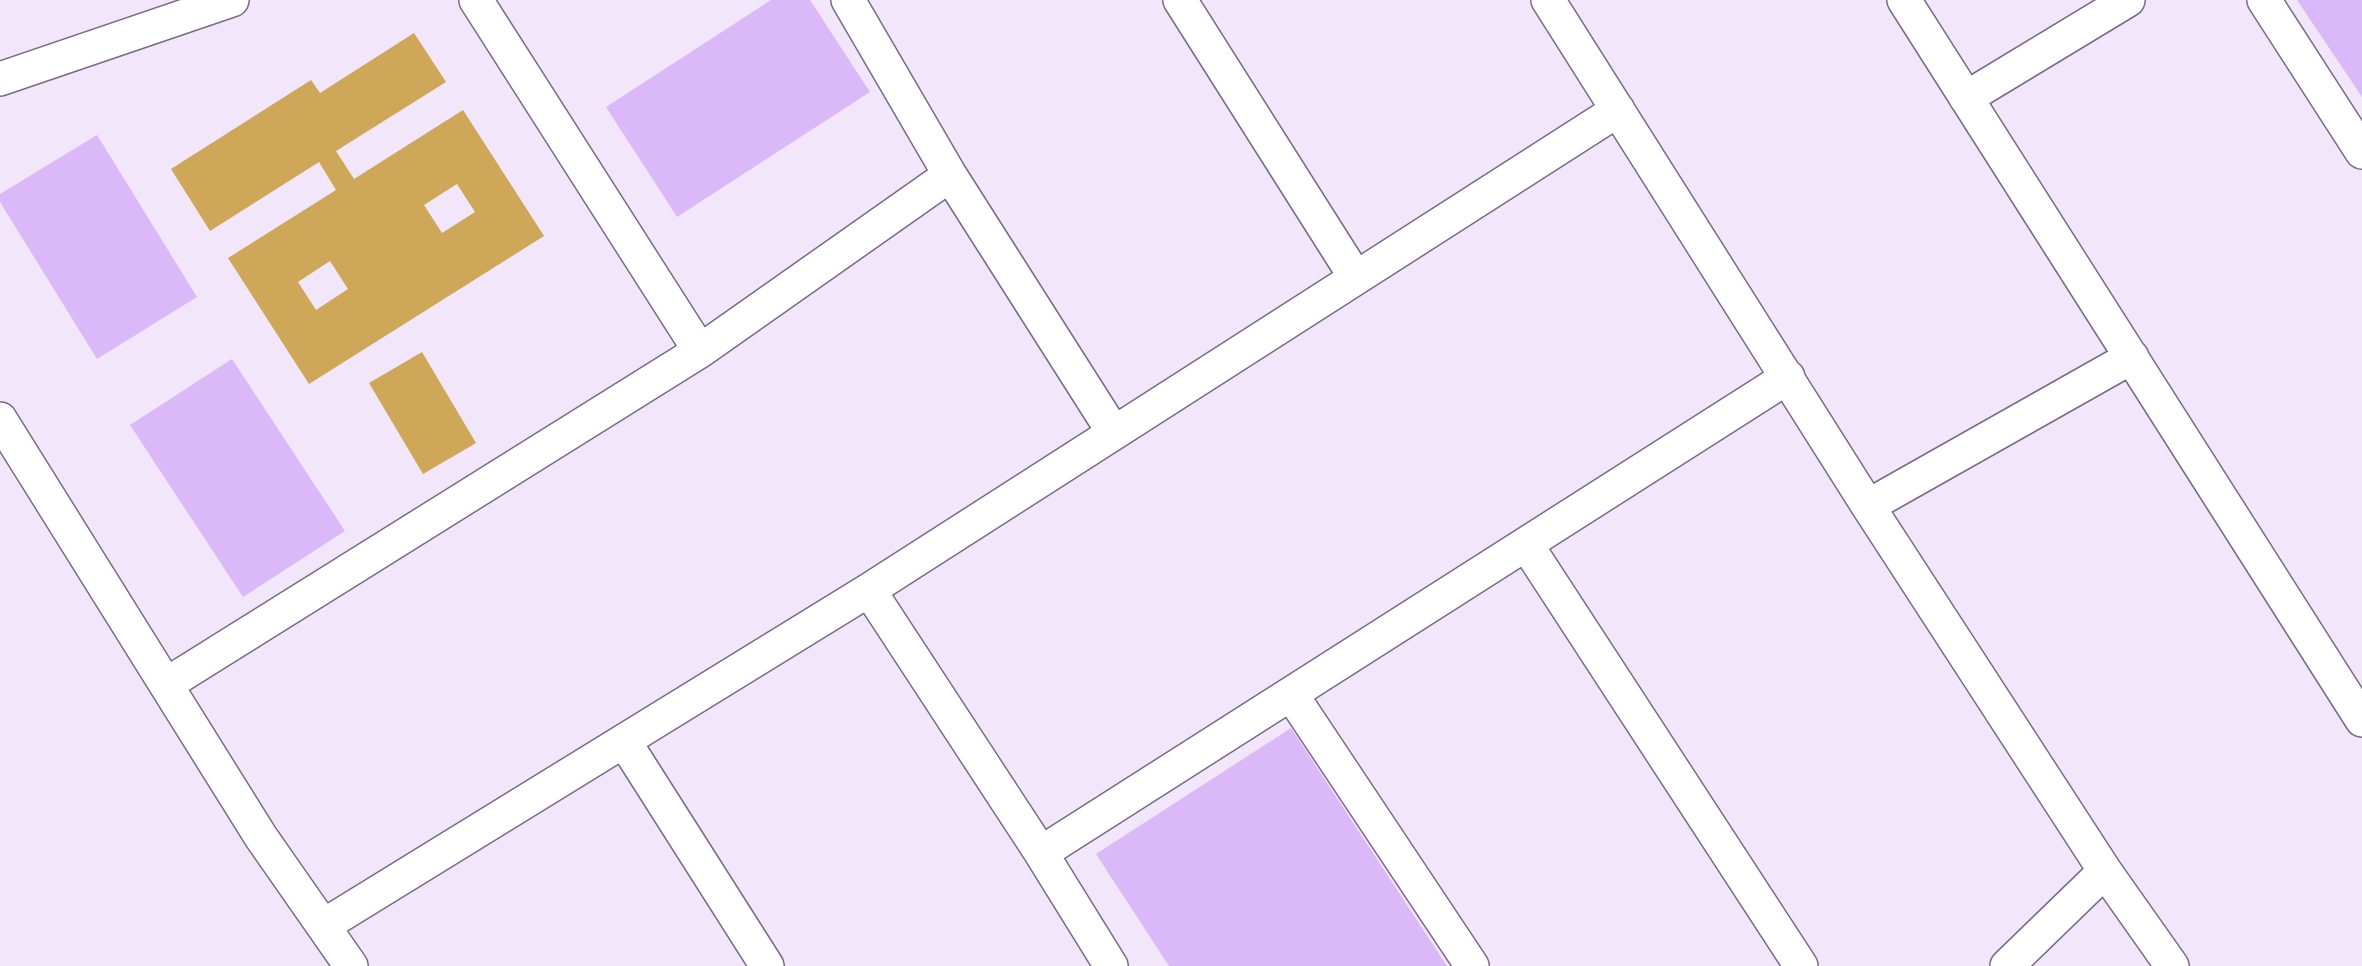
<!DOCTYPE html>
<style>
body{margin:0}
canvas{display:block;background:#f1e6fa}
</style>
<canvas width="2362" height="966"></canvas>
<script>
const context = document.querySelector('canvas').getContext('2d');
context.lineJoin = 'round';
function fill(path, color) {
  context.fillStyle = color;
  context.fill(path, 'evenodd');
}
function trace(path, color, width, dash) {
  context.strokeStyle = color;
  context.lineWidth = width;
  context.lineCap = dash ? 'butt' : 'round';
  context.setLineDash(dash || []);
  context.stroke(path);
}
fill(new Path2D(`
 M771 0H810L870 92 677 217 606 107Z
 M2297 0H2362V97Z
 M97 135 197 297 97 359 0 202V194Z
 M232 359 345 531 243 597 130 425Z
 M1291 728 1447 966H1169L1096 854Z`), '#dbb8f7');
fill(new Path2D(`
 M414 33 446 82 336 151 354 179 463 110 544 236 309 384 228 258 336 190 319 162 210 231 171 169 311 80 320 93ZM457 184 475 212 442 233 424 205ZM330 261 348 289 316 310 298 282Z
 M422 352 476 443 423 474 369 383Z`), '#cea759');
const minor = new Path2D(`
 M476 0 700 351
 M848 0 950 175 1114 433
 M1180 0 1356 278
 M1548 0 1868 506 2105 871 2172 966
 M1904 0 2362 720
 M2264 0 2362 152
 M0 79 232 0
 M1966 98 2128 0
 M0 419 261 837 351 966
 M1868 506 2132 357
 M1526 544 1801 966
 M869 590 1041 853 1111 966
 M167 684 700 351 950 175
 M1291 694 1472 966
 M624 741 767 966
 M1041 853 1788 377
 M323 926 869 590 1618 110
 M2007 966 2105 871`);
trace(minor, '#7a6987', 36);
trace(minor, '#fff', 33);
</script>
